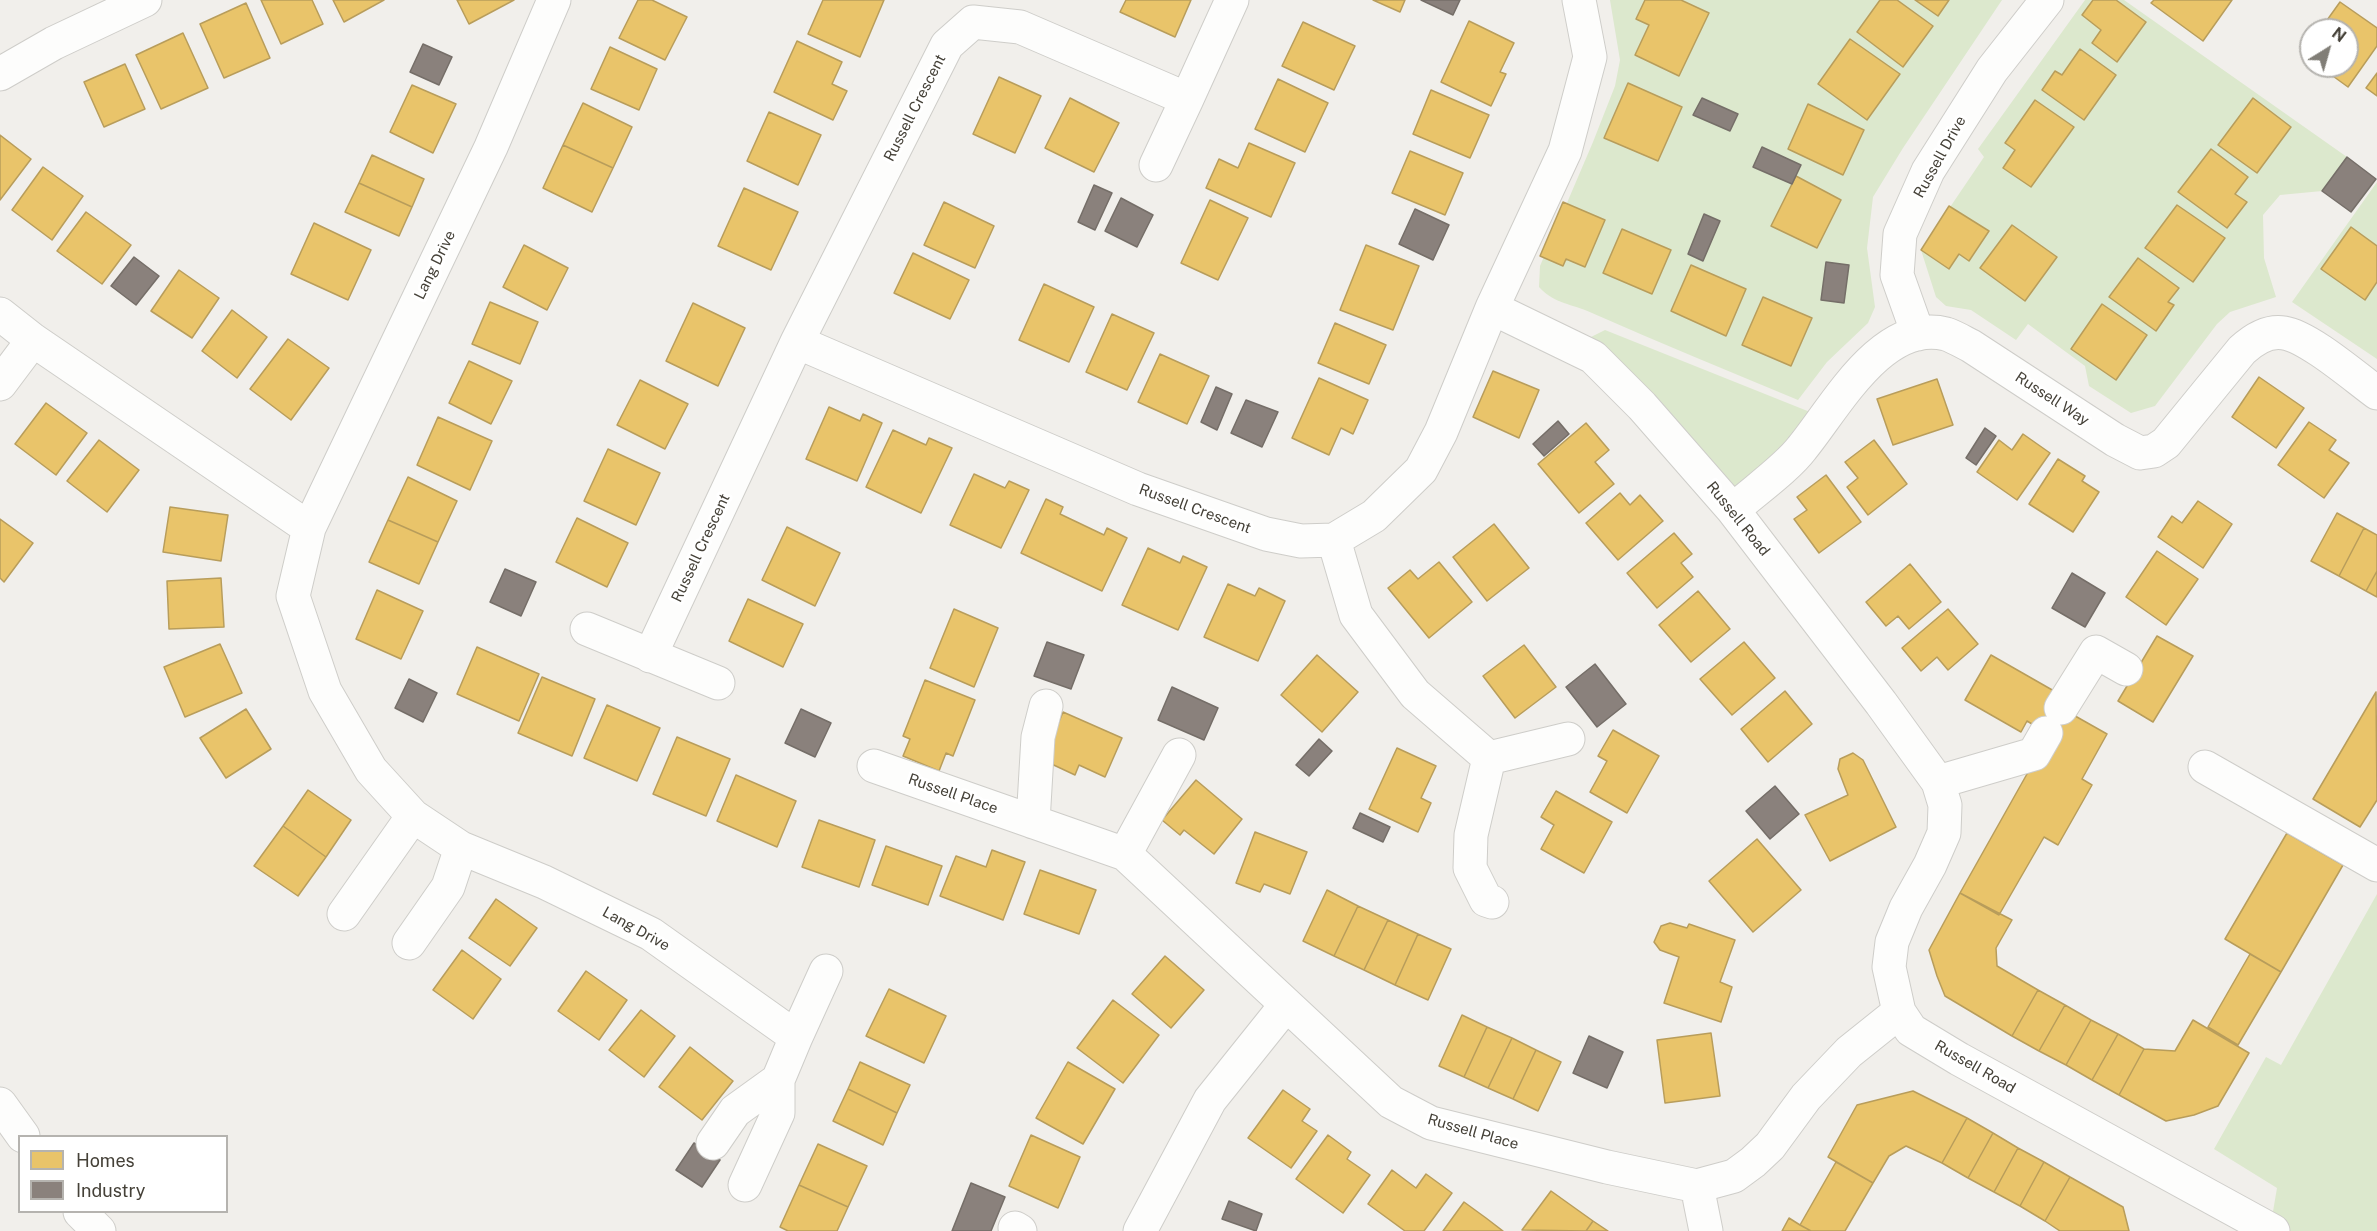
<!DOCTYPE html>
<style>
body{margin:0}
#map{position:relative;width:2377px;height:1231px;overflow:hidden;background:#f1efeb;font-family:"Public Sans",sans-serif}
canvas{display:block}
.legend{position:absolute;left:18px;top:1135px;width:210px;height:78px;box-sizing:border-box;background:#fff;border:2px solid #b5b3af;margin:0;padding:8px 10px;list-style:none;font-size:18px;color:#454138}
.legend li{display:flex;align-items:center;gap:12px;height:30px}
.legend b{width:30px;border:2px solid #b5b3af}
.north{position:absolute;left:2299px;top:18px;width:60px;height:60px;box-sizing:border-box;background:#fff;border:2px solid #b5b3af;border-radius:50%;rotate:37deg;font-size:16px;font-weight:700;line-height:24px;text-align:center;color:#454138}
.north::after{content:'';display:block;margin:auto;width:21px;height:27px;background:#817e77;clip-path:polygon(50% 0,100% 100%,50% 72%,0 100%)}
</style>
<div id="map">
<canvas width="2377" height="1231"></canvas>
<ul class="legend">
<li><b style="height:16px;background:#e9c46a"></b>Homes</li>
<li><b style="height:16px;background:#8a817c"></b>Industry</li>
</ul>
<div class="north">N</div>
</div>
<script>
const context = document.querySelector('canvas').getContext('2d');
context.lineJoin = 'round';
function fill(path, color) {
  context.fillStyle = color;
  context.fill(path, 'evenodd');
}
function trace(path, color, width, dash) {
  context.strokeStyle = color;
  context.lineWidth = width;
  context.lineCap = dash ? 'butt' : 'round';
  context.setLineDash(dash || []);
  context.stroke(path);
}
function write(font, color, halo, rows, align = 'center') {
  context.font = font + ' "Public Sans",sans-serif';
  context.lineWidth = 6;
  context.setLineDash([]);
  context.textBaseline = 'middle';
  context.strokeStyle = halo;
  context.fillStyle = color;
  for (const [text, x, y, turn = 0] of rows) {
    context.save();
    context.translate(x, y);
    context.rotate((+turn || 0) * Math.PI / 180);
    context.textAlign = isNaN(turn) ? turn : align;
    if (halo) context.strokeText(text, 0, 0);
    context.fillText(text, 0, 0);
    context.restore();
  }
}
fill(new Path2D(`
 M1610 0H2002L1903 148 1873 197 1867 248 1875 307 1868 323 1827 362 1798 400C1729 371 1660 343 1592 313 1571 303 1556 305 1539 287L1540 266 1593 142 1615 86 1620 60Z
 M2085 0H2124L2347 157 2322 191 2280 195 2263 215 2264 258 2276 297 2230 312 2217 324 2155 406 2131 413 2089 386 2085 366 2028 324 2016 340 1971 310 1946 306 1936 297 1921 250 1984 157 1978 149Z
 M2377 182V359L2292 302Z
 M1605 330 1825 418 1733 510 1573 346Z
 M2377 894V1231H2273L2270 1229 2277 1188 2214 1149 2266 1057 2281 1065Z`), '#dce8cd');
const homes = new Path2D(`
 M261 0H312L323 24 281 44Z
 M333 0H384L344 22Z
 M457 0H514L469 24Z
 M638 0H652L687 17 665 60 619 38Z
 M823 0H884L860 57 808 34Z
 M1126 0H1191L1175 37 1120 12Z
 M1373 0H1405L1400 12Z
 M1645 0H1681L1709 13 1679 76 1635 55 1649 25 1636 19Z
 M1880 0H1897L1933 26 1903 67 1857 32Z
 M1915 0H1949L1938 16Z
 M2093 0H2116L2146 22 2117 62 2092 43 2101 30 2082 15Z
 M2154 0H2232L2203 41 2151 3Z
 M2340 2 2377 28V46L2348 87 2319 66H2347V30H2320Z
 M246 3 270 58 224 78 200 24Z
 M1469 21 1514 43 1500 72 1506 74 1491 106 1441 82Z
 M1303 22 1355 46 1334 90 1282 66Z
 M183 33 208 88 161 109 136 55Z
 M1850 39 1900 74 1867 120 1818 84Z
 M797 41 842 62 832 84 847 91 833 120 774 92Z
 M610 47 657 69 639 110 591 89Z
 M2080 49 2116 75 2084 120 2042 90 2055 71 2062 75Z
 M125 64 145 109 104 127 84 82Z
 M2377 73V96L2366 88Z
 M999 77 1041 96 1015 153 973 134Z
 M1278 79 1328 103 1305 152 1255 129Z
 M1628 83 1682 107 1658 161 1604 138Z
 M412 85 456 104 433 153 390 132Z
 M1431 90 1489 115 1470 158 1413 134Z
 M1070 98 1119 123 1094 172 1045 148Z
 M2253 98 2291 127 2257 173 2218 145Z
 M2035 100 2074 127 2031 187 2003 168 2015 150 2005 143Z
 M583 103 632 127 613 168 563 145Z
 M1808 104 1864 130 1843 175 1788 149Z
 M769 112 821 135 798 185 747 161Z
 M0 135 31 159 0 200Z
 M1249 143 1295 163 1271 217 1206 188 1219 159 1238 168Z
 M563 145 613 168 592 212 543 188Z
 M2211 149 2248 177 2235 194 2247 202 2227 228 2178 192Z
 M1410 151 1463 173 1445 215 1392 193Z
 M372 155 424 179 412 207 359 183Z
 M43 167 83 196 52 240 12 210Z
 M1796 176 1841 200 1817 248 1771 226Z
 M359 183 412 207 399 236 345 212Z
 M744 188 798 212 771 270 718 246Z
 M1210 200 1248 218 1218 280 1181 263Z
 M944 202 994 226 975 268 924 245Z
 M1563 202 1605 220 1585 267 1566 259 1563 266 1540 256Z
 M2177 205 2225 238 2193 282 2145 248Z
 M1949 206 1989 231 1969 261 1959 254 1949 269 1921 250Z
 M86 212 131 245 102 284 57 251Z
 M314 223 371 250 348 300 291 274Z
 M2012 225 2057 257 2025 301 1980 268Z
 M2351 227 2377 246V282L2365 300 2321 269Z
 M1622 229 1671 250 1652 294 1603 273Z
 M524 245 568 268 547 310 503 287Z
 M1366 245 1419 266 1393 330 1340 310Z
 M913 253 969 280 950 319 894 293Z
 M2138 258 2179 288 2168 302 2174 305 2156 331 2109 297Z
 M1691 265 1746 289 1726 336 1671 311Z
 M179 270 219 298 192 338 151 311Z
 M1044 284 1094 307 1069 362 1019 340Z
 M1763 297 1812 318 1791 366 1742 345Z
 M490 302 538 322 520 364 472 344Z
 M693 303 745 328 718 386 666 361Z
 M2102 304 2147 335 2116 380 2071 349Z
 M232 310 267 337 237 378 202 351Z
 M1112 314 1154 333 1127 390 1086 372Z
 M1335 323 1386 345 1369 384 1318 363Z
 M288 339 329 368 291 420 250 389Z
 M1160 354 1209 376 1187 424 1138 402Z
 M469 361 512 381 491 424 449 403Z
 M1493 371 1539 390 1519 438 1473 417Z
 M2259 377 2304 408 2276 448 2232 417Z
 M1319 378 1368 400 1353 434 1341 428 1329 455 1292 438Z
 M1937 379 1953 425 1893 445 1877 399Z
 M640 380 688 404 665 449 617 425Z
 M46 403 87 433 56 475 15 444Z
 M829 407 860 421 863 414 882 423 857 481 806 459Z
 M438 417 492 441 470 490 417 465Z
 M2309 422 2336 440 2329 450 2349 463 2324 498 2278 465Z
 M1586 423 1609 450 1595 462 1614 484 1579 513 1538 464Z
 M893 430 926 445 929 438 952 448 921 513 866 487Z
 M2023 434 2050 453 2017 500 1977 472 1999 440 2012 450Z
 M99 440 139 470 107 512 67 481Z
 M1874 440 1907 484 1868 515 1847 487 1858 478 1845 462Z
 M608 449 660 473 636 525 584 501Z
 M2058 459 2085 476 2082 481 2099 492 2073 532 2029 504Z
 M974 474 1005 488 1009 481 1029 490 1001 548 950 525Z
 M1826 475 1861 522 1819 553 1794 519 1807 510 1797 497Z
 M408 477 457 501 438 542 388 520Z
 M1620 493 1630 505 1640 495 1663 521 1618 560 1586 523Z
 M1046 499 1063 507 1060 514 1104 535 1107 528 1127 538 1102 591 1021 553Z
 M2198 501 2232 524 2203 568 2158 537 2172 516 2182 523Z
 M170 507 228 515 221 561 163 552Z
 M2337 513 2364 528 2339 576 2311 561Z
 M577 518 628 543 607 587 556 562Z
 M0 519 33 543 4 582 0 578Z
 M388 520 438 542 419 584 369 562Z
 M1494 524 1529 568 1487 601 1453 557Z
 M787 527 840 553 815 606 762 580Z
 M2364 528 2377 535V571L2366 591 2339 576Z
 M1674 533 1692 554 1681 563 1693 577 1657 608 1627 573Z
 M1148 548 1180 563 1183 556 1207 567 1178 630 1122 605Z
 M2157 551 2198 579 2166 625 2126 597Z
 M1439 562 1472 602 1429 638 1388 588 1410 570 1418 579Z
 M1910 564 1941 602 1909 629 1898 616 1886 626 1866 602Z
 M2377 571V597L2366 591Z
 M221 578 224 627 169 629 167 581Z
 M1228 584 1255 596 1259 588 1285 601 1258 661 1204 637Z
 M377 590 423 611 401 659 356 639Z
 M1698 591 1730 629 1691 662 1659 625Z
 M748 599 803 624 783 667 729 641Z
 M954 609 998 628 974 687 930 668Z
 M1948 609 1978 644 1948 670 1937 657 1921 671 1902 648Z
 M2157 636 2193 656 2153 722 2118 701Z
 M1744 642 1775 678 1732 715 1700 679Z
 M220 644 242 693 185 717 164 667Z
 M1524 645 1556 687 1515 718 1483 676Z
 M477 647 539 674 519 721 457 694Z
 M1317 655 1358 692 1322 732 1281 695Z
 M1991 655 2054 691 2061 708 2107 734 2082 779 2092 785 2058 845 2044 837 1999 915 1960 893 2036 758 2057 739 2027 721 2021 732 1965 700Z
 M542 677 595 699 572 756 518 733Z
 M925 680 975 700 953 756 946 753 939 771 903 756 910 739 903 736Z
 M1785 691 1812 724 1768 762 1741 729Z
 M2376 692 2377 800 2360 827 2313 799Z
 M607 705 660 728 637 781 584 758Z
 M246 709 271 749 226 778 200 738Z
 M1063 712 1122 738 1105 777 1079 765 1075 775 1043 760Z
 M1613 730 1659 756 1627 813 1590 792 1607 761 1598 756Z
 M677 737 730 759 706 816 653 794Z
 M1397 748 1436 766 1421 798 1431 803 1418 832 1369 809Z
 M1853 753 1863 760 1896 827 1830 861 1805 815 1848 795 1838 769 1840 759Z
 M736 775 796 801 777 847 717 821Z
 M1196 780 1242 819 1214 854 1184 830 1180 835 1162 820Z
 M308 790 351 820 326 857 283 826Z
 M1556 791 1612 822 1584 873 1541 849 1554 825 1541 817Z
 M819 820 875 840 859 887 802 867Z
 M283 826 326 857 298 896 254 866Z
 M1255 832 1307 852 1290 894 1264 884 1260 892 1236 883Z
 M2287 833 2343 865 2281 972 2225 939Z
 M1757 839 1801 890 1753 932 1709 881Z
 M886 846 942 866 928 905 872 885Z
 M992 850 1025 862 1003 920 940 896 956 856 986 867Z
 M1040 870 1096 890 1079 934 1024 914Z
 M1327 890 1358 906 1334 956 1303 941Z
 M1960 893 2012 920 1996 948 1997 966 2038 990 2012 1036 1945 996 1937 976 1929 950Z
 M496 899 537 928 510 966 469 938Z
 M1358 906 1388 920 1364 970 1334 956Z
 M1388 920 1418 934 1395 985 1364 970Z
 M1670 923 1687 928 1689 924 1735 940 1720 982 1732 987 1721 1022 1664 1003 1679 957 1660 950 1654 942 1661 926Z
 M1418 934 1451 949 1428 1000 1395 985Z
 M462 950 501 979 473 1019 433 990Z
 M2250 954 2281 972 2238 1045 2208 1027Z
 M1165 956 1204 990 1171 1028 1132 994Z
 M586 971 627 1000 599 1040 558 1011Z
 M889 989 946 1016 924 1063 866 1036Z
 M2038 990 2065 1005 2039 1051 2012 1036Z
 M1113 1000 1159 1035 1123 1083 1077 1048Z
 M2065 1005 2091 1020 2066 1065 2039 1051Z
 M641 1010 675 1036 644 1077 609 1050Z
 M1462 1015 1487 1027 1464 1077 1439 1066Z
 M2091 1020 2118 1034 2092 1080 2066 1065Z
 M2193 1020 2249 1053 2218 1106 2194 1115 2166 1121 2119 1095 2144 1049 2175 1051Z
 M1487 1027 1512 1038 1488 1088 1464 1077Z
 M1711 1033 1720 1096 1665 1103 1657 1040Z
 M2118 1034 2144 1049 2119 1095 2092 1080Z
 M1512 1038 1536 1050 1513 1099 1488 1088Z
 M690 1047 733 1081 702 1120 659 1087Z
 M1536 1050 1561 1062 1538 1111 1513 1099Z
 M860 1062 910 1085 897 1113 848 1089Z
 M1068 1062 1115 1089 1083 1144 1036 1118Z
 M848 1089 897 1113 883 1145 833 1121Z
 M1283 1090 1310 1109 1302 1121 1317 1131 1291 1168 1248 1138Z
 M1913 1091 1967 1118 1942 1163 1906 1146 1889 1156 1873 1183 1828 1157 1857 1105Z
 M1967 1118 1993 1133 1968 1178 1942 1163Z
 M1993 1133 2018 1148 1994 1192 1968 1178Z
 M1031 1135 1080 1157 1058 1208 1009 1186Z
 M1328 1135 1351 1152 1347 1159 1370 1175 1343 1213 1296 1179Z
 M818 1144 867 1166 848 1207 799 1185Z
 M2018 1148 2044 1162 2020 1206 1994 1192Z
 M1836 1162 1873 1183 1845 1231H1811L1800 1225Z
 M2044 1162 2070 1177 2045 1221 2020 1206Z
 M1392 1170 1416 1188 1426 1174 1452 1193 1424 1231H1405L1368 1204Z
 M2070 1177 2123 1207 2129 1231H2060L2045 1221Z
 M799 1185 848 1207 837 1231H788L780 1227Z
 M1551 1191 1593 1221 1586 1231 1522 1230Z
 M1464 1202 1486 1218 1503 1231H1443Z
 M1789 1218 1800 1225 1811 1231H1782Z
 M1593 1221 1608 1231H1586Z`);
fill(homes, '#e9c46a');
trace(homes, '#b89d5b', 1.5);
const industry = new Path2D(`
 M1421 0H1460L1453 15Z
 M423 44 452 57 439 85 410 72Z
 M1702 98 1738 114 1730 131 1693 115Z
 M1762 147 1801 165 1792 184 1753 167Z
 M2347 157 2376 179 2351 212 2322 191Z
 M1094 185 1112 193 1095 230 1078 222Z
 M1121 198 1153 215 1137 247 1105 231Z
 M1415 209 1449 225 1433 260 1399 244Z
 M1704 214 1720 221 1703 261 1688 254Z
 M134 257 159 276 136 305 111 286Z
 M1826 262 1849 265 1844 303 1821 300Z
 M1216 387 1232 394 1217 430 1201 422Z
 M1246 400 1278 412 1262 447 1231 433Z
 M1558 421 1569 434 1544 456 1533 444Z
 M1985 428 1996 436 1976 465 1966 458Z
 M505 569 536 582 521 616 490 602Z
 M2072 573 2105 593 2085 627 2052 608Z
 M1047 642 1084 655 1071 689 1034 676Z
 M1595 664 1626 704 1597 727 1566 687Z
 M409 679 437 693 423 722 395 708Z
 M1172 687 1218 708 1204 740 1158 720Z
 M801 709 831 723 815 757 785 743Z
 M1319 739 1332 751 1309 776 1296 765Z
 M1775 786 1799 814 1770 839 1746 811Z
 M1360 813 1390 827 1383 842 1353 828Z
 M1589 1036 1623 1052 1607 1088 1573 1073Z
 M694 1143 720 1160 702 1187 676 1170Z
 M971 1183 1005 1197 991 1231H952Z
 M1229 1201 1262 1214 1256 1231 1222 1219Z`);
fill(industry, '#8a817c');
trace(industry, '#756e68', 1.5);
const minor = new Path2D(`
 M554 0 491 147 309 528 293 596 325 691 371 770 413 816 461 848 544 882 651 934 796 1037 826 971
 M1579 0 1590 57 1565 151 1492 308 1593 357 1642 406 1733 510 1881 703 1938 782 1945 805 1944 833 1930 865 1906 908 1892 942 1889 967 1899 1012 1911 1030 1959 1059 2273 1231
 M0 74 54 43 145 0
 M1156 165 1187 99
 M0 314 33 340 309 528
 M1918 334 1897 275 1900 234 1928 171 1992 70 2047 0
 M797 342 1138 489 1266 534 1301 541 1334 540 1374 516 1421 470 1441 432 1492 308
 M0 384 33 340
 M1733 510C1753 492 1787 468 1802 448 1835 408 1882 318 1946 334 1955 337 1963 342 1971 346L2115 440 2140 453 2154 451 2166 443 2242 350C2253 340 2267 330 2284 333 2309 337 2355 377 2377 393
 M1334 540 1356 615 1415 694 1489 758 1568 739
 M587 629 718 683
 M650 656 797 342 947 45 973 22 1020 27 1187 99 1232 0
 M2061 708 2096 652 2126 669
 M1489 758 1471 835 1470 868 1486 900 1492 902
 M874 766 1125 854 1391 1102 1431 1123 1607 1167 1697 1186 1734 1176 1753 1162 1770 1146 1806 1097 1849 1052 1899 1012
 M2205 767 2377 865
 M1938 782 2034 754 2046 733
 M1033 822 1038 737 1046 706
 M1125 854 1179 755
 M344 914 413 816
 M409 943 448 887 461 848
 M0 1104 23 1136
 M713 1143 735 1111 778 1080
 M745 1185 778 1113V1080L796 1037
 M1697 1186 1706 1231
 M80 1212 99 1231
 M1015 1228 1020 1231
 M1140 1231 1210 1100 1286 1005`);
trace(minor, '#cecdc9', 35);
trace(minor, '#fdfdfc', 33);
write('15px', '#454138', '#fff', [
 ["Russell Crescent",915,108,-63],
 ["Russell Drive",1940,157,-61],
 ["Lang Drive",435,265,-64],
 ["Russell Way",2052,399,33],
 ["Russell Crescent",1195,509,20],
 ["Russell Road",1738,519,51],
 ["Russell Crescent",701,548,-65],
 ["Russell Place",953,794,19],
 ["Lang Drive",636,929,29],
 ["Russell Road",1975,1067,30],
 ["Russell Place",1473,1132,16]
]);
</script>
